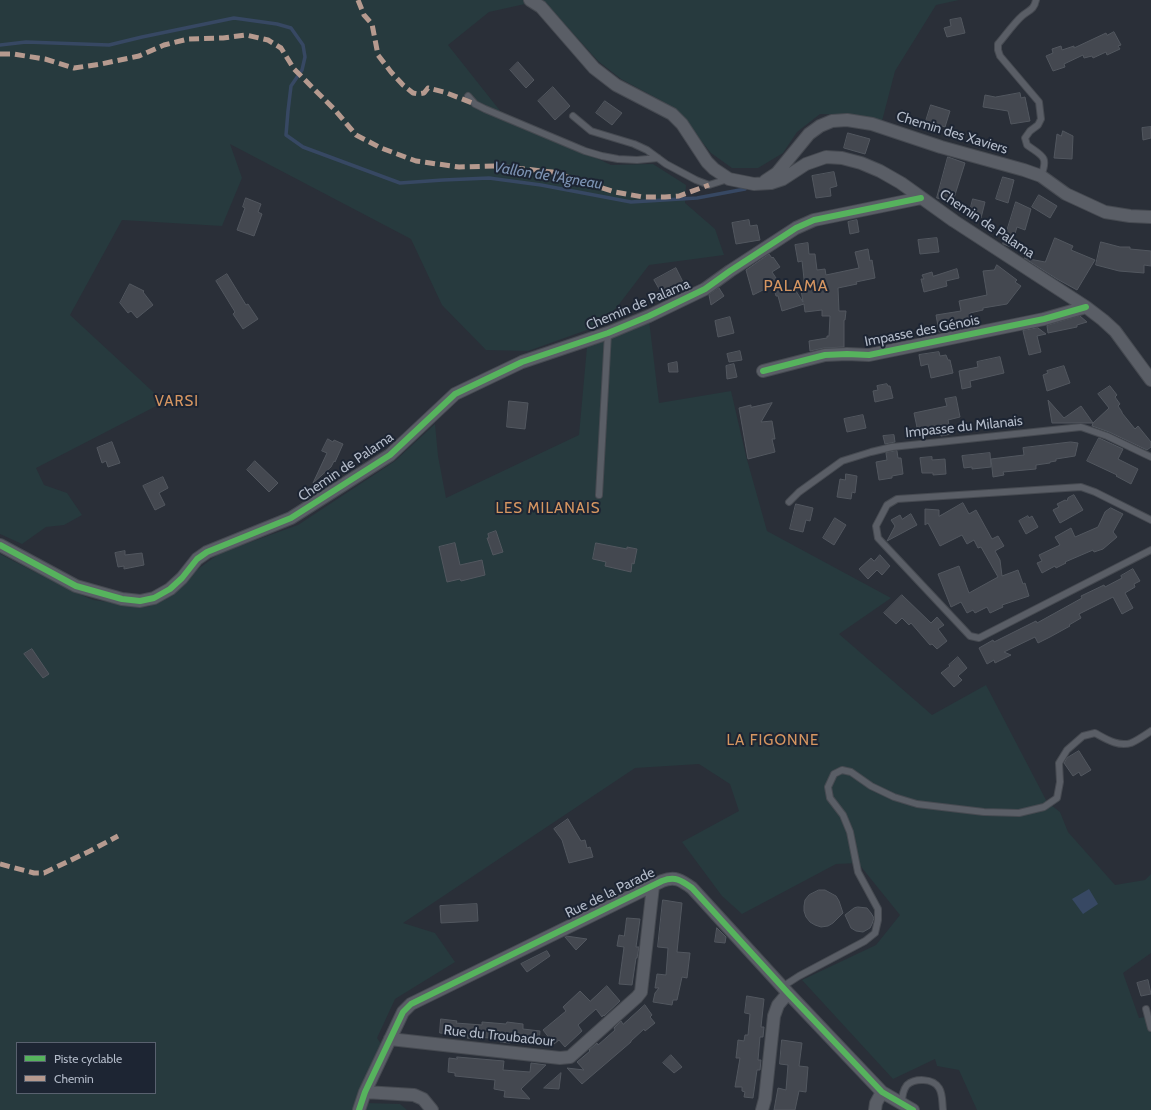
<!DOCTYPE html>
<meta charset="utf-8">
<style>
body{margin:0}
#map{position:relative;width:1151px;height:1110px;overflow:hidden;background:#2a2f38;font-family:Cabin,sans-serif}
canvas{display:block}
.legend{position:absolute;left:16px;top:1042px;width:140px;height:52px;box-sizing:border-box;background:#1d2533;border:1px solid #59616f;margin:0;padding:5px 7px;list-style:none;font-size:12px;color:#b3bbc9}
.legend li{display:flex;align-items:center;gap:8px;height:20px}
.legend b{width:20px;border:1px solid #59616f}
</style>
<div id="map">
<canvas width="1151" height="1110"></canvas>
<ul class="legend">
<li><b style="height:5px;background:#56b35d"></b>Piste cyclable</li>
<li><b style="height:5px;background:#b69a8f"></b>Chemin</li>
</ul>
</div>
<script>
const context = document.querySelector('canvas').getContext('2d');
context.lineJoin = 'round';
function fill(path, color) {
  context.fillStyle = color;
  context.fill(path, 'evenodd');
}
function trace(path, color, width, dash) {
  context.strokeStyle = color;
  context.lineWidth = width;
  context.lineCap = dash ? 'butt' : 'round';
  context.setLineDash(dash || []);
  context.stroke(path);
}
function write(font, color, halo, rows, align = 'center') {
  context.font = font + ' Cabin,sans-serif';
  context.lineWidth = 4;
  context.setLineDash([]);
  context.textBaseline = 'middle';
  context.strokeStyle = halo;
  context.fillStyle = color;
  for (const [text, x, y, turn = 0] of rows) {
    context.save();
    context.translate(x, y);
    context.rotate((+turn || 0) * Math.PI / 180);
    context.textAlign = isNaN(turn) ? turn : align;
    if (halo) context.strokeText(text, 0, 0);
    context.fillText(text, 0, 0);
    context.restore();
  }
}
fill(new Path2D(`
 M0 0H543L489 12 448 45 501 112 611 165 653 164 686 185 685 203 715 229 724 255 649 265 617 307 598 326 528 351 486 350 442 305 411 239 230 144 242 178 222 226 122 220 70 315 164 402 36 468 44 485 67 493 82 515 64 525 46 527 22 544 0 534Z
 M543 0H959L936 5 895 71 882 121 856 115 820 114 797 132 783 153 758 168H732L711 153 675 108 621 79 598 61Z
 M649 320 659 403 731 391 746 456 767 531 891 598 839 634 932 715 986 685 1047 802 1060 812 1068 832 1115 885 1145 880 1151 874V953L1123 973 1139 1018 1151 1016V1110H977L959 1070 937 1066 935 1059 893 1079 802 980 876 945 900 915 858 863 836 864 742 914 722 896 682 842 739 811 730 784 699 764 635 768 403 923 435 933 455 962 395 999 377 1038 388 1054 366 1103 400 1104 407 1110H0V554L70 590 93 600 148 607 172 594 194 572 220 553 298 525 395 461 435 424 438 456 446 498 579 435 587 347 604 341 605 347 609 346 611 338ZM17 1043H155V1093H17Z`), '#273a3e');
fill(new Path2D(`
 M1089 889 1098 904 1083 914 1072 899Z`), '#374863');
trace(new Path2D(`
 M0 45 26 42 109 45 142 37 234 18 277 24 291 28 303 45 305 57 302 70 291 86 288 111 286 135 303 147 400 183 443 180 489 178 541 185 631 202 697 198 745 189`), '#374863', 3.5);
const building = new Path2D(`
 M961 18 965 33 947 37 944 28 951 26 950 20Z
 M1114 32 1121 45 1118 46 1120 49 1107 55 1106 52 1093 58 1092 56 1084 58 1083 55 1064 64 1065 67 1053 71 1046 56 1053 53 1052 49 1061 46 1062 50 1074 46V48L1106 33 1107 35Z
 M518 62 534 80 526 88 510 70Z
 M553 87 570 106 555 120 538 101Z
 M1020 93 1021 98 1025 97 1030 121 1011 124 1008 111 983 107 985 95 995 97Z
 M605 101 622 113 612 125 596 113Z
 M931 105 950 111 945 127 926 121Z
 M1151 127V138L1143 140 1142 128Z
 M1063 131 1073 136 1072 159 1054 158 1057 134 1061 136Z
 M848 133 870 139 865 154 844 148Z
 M948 157 965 163 954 198 950 197 949 201 937 198Z
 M834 172 837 186 830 188 831 196 816 198 812 176Z
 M1003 177 1014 180 1008 203 996 199Z
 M1039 195 1057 206 1050 218 1032 207Z
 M246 198 261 204 258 212 262 214 254 236 237 230 245 208 243 207Z
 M973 199 985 202 981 218 969 215Z
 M1016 202 1031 209 1025 230 1017 227 1011 247 1003 244Z
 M749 220 750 226 757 225 760 240 736 244 732 223Z
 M857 220 859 232 850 234 848 222Z
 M937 238 939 252 920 254 918 240Z
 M1055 238 1073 246 1071 250 1095 260 1077 290 1057 279 1024 258 1045 262Z
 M1101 242 1120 247H1130V249L1151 251V266L1144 265V273L1119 271 1096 265Z
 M808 243 809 254H815L817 270 825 269 826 275 859 268 855 252 868 249 870 261 872 260 875 278 856 282 857 284 838 288 839 311H846L845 320H844V347L824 348 810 351 809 341 827 338V336H829L830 316H822V310L805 312 804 304 782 311 778 296H776L773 285 753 295 746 270 769 254 772 258 773 257 780 267 772 272 782 287 786 286 788 293 796 291 803 302 801 290 804 289V279L802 261 798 262 795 245Z
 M997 265 1017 280 1015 282 1021 286 1007 304 983 308V310L970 313 973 326 939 332 936 315 961 311 959 301 987 295 983 271 994 270Z
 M676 268 683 282 662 294 654 280Z
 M957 269 959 278 946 281 947 286 924 292 921 279H924L922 275 932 272 933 276Z
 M227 274 246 305 248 304 258 319 243 329 233 314 235 312 216 281Z
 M130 284 144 291 143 292 153 305 137 318 131 311 128 313 120 303Z
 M719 288 724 296 711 305 709 295Z
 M1080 316 1087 322 1077 325V327L1048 333 1047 326Z
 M730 317 734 333 718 337 715 321Z
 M1038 328 1046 334 1037 336 1041 352 1029 355 1023 331Z
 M740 351 742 360 729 362 727 354Z
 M939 352 940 356 946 355 948 360H950L953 373 931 378 928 364 921 366 919 355Z
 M1000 357 1004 373 970 381 971 387 962 389 959 371 978 367 977 362Z
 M677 362 678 372H669L668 364Z
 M734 364 737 377 727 379 726 366Z
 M1064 366 1070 383 1047 391 1043 375 1048 373 1047 371Z
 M887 384 888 386H890L893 398 875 402 873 391 878 390 877 386Z
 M1110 386 1117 395 1115 397 1120 404 1118 406 1122 412V413L1135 429 1138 426 1151 442V447L1147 450 1109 432 1092 426 1093 423H1052L1048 400 1064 418 1081 406 1093 423 1109 408 1098 394Z
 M956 397 960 417 948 420 951 434 941 436 939 427 918 432 914 413 947 406 945 399Z
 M509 401 528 403 525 429 507 427Z
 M772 403 761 422 772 421 775 439H772L775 452 748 459 739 408 751 405V407Z
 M863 415 866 428 847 432 844 419Z
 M894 435 895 442 885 444 883 436Z
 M1099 438 1123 449 1118 459 1138 469 1131 484 1116 476 1117 475 1087 461Z
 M328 439 333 442 334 440 343 444 335 462 334 461 331 467 313 483 327 453 322 451Z
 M112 442 120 463 108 467 106 461 102 463 97 448Z
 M1071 442 1078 443 1075 456 1056 459V461L1050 462V463L1036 465V469L1003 472 1004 475 993 477 991 459 1024 455 1023 448Z
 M897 451 898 458H901L903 474 892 476V478L879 480 876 462 887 460 886 453Z
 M990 453 991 467 972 469V467L964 468 962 456Z
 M932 457V460L945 459 946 474 933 475V473H922L920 458Z
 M255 461 278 483 269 492 247 470Z
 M846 474 857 476 855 493 852 492 851 499 837 497 840 479 845 480Z
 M163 477 168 488 159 493 165 505 155 510 143 486Z
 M1074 495 1083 510 1060 523 1053 510 1059 507 1057 504 1065 500 1067 501 1068 498Z
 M963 503 969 514 976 510 992 539 998 536 1004 546 995 551 1000 560 1002 576 1018 570 1023 584 1025 583 1029 596 1002 605 1003 607 990 613 987 607 975 613 973 610 967 613 961 602 951 607 938 574 959 566 969 593 998 577 981 547 978 548 974 540 967 544 962 535 940 546 928 523 925 525V509L939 510V516Z
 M796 504 813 508 810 521 806 520 803 532 790 529Z
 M1111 508 1123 514 1113 532 1117 537 1103 549 1094 552 1093 550 1065 562 1066 563 1056 568 1055 566 1042 573 1037 563 1042 561 1039 555 1060 545 1055 537 1071 528 1075 537 1098 527 1105 512Z
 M911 514 917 525 887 541 895 526 891 520 900 515 902 519Z
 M1028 516 1029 518 1032 516 1038 527 1026 534 1019 521Z
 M835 518 846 525 834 545 823 538Z
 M496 531 503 552 493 555 487 538H489L488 534Z
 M455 543 460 565 482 560 485 575 461 581 460 579 447 582 439 547Z
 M596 543 627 549V547L637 549 634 564 632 563 631 572 605 566 606 562 593 559Z
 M125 551V555L142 553 144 565 124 569V566L118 567 115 553Z
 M880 555 890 566 882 575 877 570 868 579 859 569 871 558 874 561Z
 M1133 569 1140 581 1134 584 1135 587 1125 593 1133 608 1122 614 1113 597 1079 614 1081 618 1069 625 1070 626 1050 637 1038 643 1035 637 1004 652 1011 655 995 663 994 660 987 664 979 648 993 640 994 642 1036 621 1037 623 1082 598 1081 596 1104 585 1105 587 1122 578 1121 576Z
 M902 595 931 623 937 617 944 625 938 629 947 641 937 649 932 644 930 645 911 623 909 625 902 618 896 624 884 613Z
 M32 649 49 674 43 678 24 654Z
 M958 657 967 668 958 676 962 680 954 687 941 673 950 666 949 665Z
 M1079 751 1091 770 1081 776 1079 772 1073 776 1064 763 1067 758Z
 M568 819 581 841 585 840 587 848 590 847 593 857 569 863 562 840 554 829Z
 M819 890H825L836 896 839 901 843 913 833 923 828 926 821 927 815 925 810 922 806 917 804 911V906L805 900 809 895Z
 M663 900 682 903 677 952 690 953 687 978 682 977 677 1000H673L672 1005 653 1002 655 993 659 988H655L657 974 666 975 668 948 658 947Z
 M477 904 478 921 441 923 440 906Z
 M858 907 867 908 871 913 874 918 872 924 870 928 863 932 856 931 851 928 845 915 854 908Z
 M627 918 640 919 636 947H639L637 958H636L632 985 619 984 624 947 617 946 619 935 624 936Z
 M717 928 726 937 725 943 715 942Z
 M566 936 587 939 576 950 565 937Z
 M547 951 550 956 527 972 521 964Z
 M1148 980 1151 994 1141 996 1137 983Z
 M607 986 620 1001 604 1016 603 1015 602 1017 596 1009 578 1025 582 1031 565 1047 559 1040 554 1044 543 1030 566 1011 563 1007 580 991 590 1001Z
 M747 996 764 999 761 1027H764L763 1037H760L758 1060H761L760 1070H757L753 1098 744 1097 745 1092 742 1091V1087H735L740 1058H736L738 1040 744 1041 745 1035H748L750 1014 745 1013Z
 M645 1005 652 1015 650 1017 655 1023 645 1031 644 1029 631 1041V1042L582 1084 567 1068 584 1070 577 1062 590 1051 589 1050 597 1043 598 1045 615 1030 614 1028 621 1021 623 1024Z
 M441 1019 457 1021 456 1023 482 1025V1022L506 1024 507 1022 523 1024V1029L540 1031 539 1043 511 1040 510 1043 500 1042V1039L478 1037 477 1039 467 1038 468 1036 440 1033Z
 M782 1040 802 1043 799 1066 808 1067 806 1092 799 1091 795 1110H774L778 1088 786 1090 788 1065 780 1064Z
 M671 1055 682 1067 674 1073 663 1063Z
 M457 1057 504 1061 503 1070 530 1072 531 1063 546 1065 521 1089 530 1099 504 1097 505 1091 494 1089 495 1080 455 1076V1073L448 1072 449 1058 457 1059Z
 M561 1073 559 1089 544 1088Z`);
fill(building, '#444850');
trace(building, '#52575f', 1);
const service = new Path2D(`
 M1036 0C1034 10 1029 10 1022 16 1014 23 1005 36 998 44V50L1000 56 1039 102 1041 119 1038 125 1030 131 1025 138 1027 145C1042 156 1049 156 1041 176
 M468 96 475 104 485 109 585 151 602 156 618 159 637 160 658 158
 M573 116 591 131 634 144 647 150 666 164 696 180 709 185 728 179
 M599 495 608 333
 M789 502 799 492 842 461 871 452 892 447 1081 427 1107 436 1151 457
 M1151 520 1095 492 1081 487 897 499 887 505 876 526 878 538 970 636 979 638 1151 550
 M782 987 799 976 865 941 875 933 878 920V909L858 872 850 832 843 815 830 798 828 787 834 774 842 770 851 772 871 786 894 797 917 804 984 812 1019 813 1044 807 1057 798 1060 782 1059 763 1067 750 1083 736 1095 733C1106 739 1118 747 1131 743 1138 740 1145 735 1151 731
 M1146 1009 1151 1028
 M902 1103C902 1098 903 1090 907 1085 915 1078 933 1078 939 1088 943 1094 942 1103 943 1110`);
const minor = new Path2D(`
 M530 0 541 7 594 68 616 85 672 114 682 124 707 162 714 169 729 179 754 184 771 183 783 179 806 164 826 157 842 158 861 163 880 171 901 183 954 221 1086 307 1103 320 1115 331 1151 380
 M765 181 777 173 809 134 820 126 832 121 847 120 872 124 941 147 1024 170 1041 176 1066 194 1105 212 1130 216 1151 217
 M763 371 825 355 847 354 869 355 1044 319 1086 307
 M0 545 76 586 122 599 140 601 154 598 170 589 182 578 197 559 207 552 291 518 390 455 455 394 522 362 608 333 649 316 705 289 730 271 796 228 814 220 921 198
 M390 1039 560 1058 570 1057 637 997 641 992 653 886
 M365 1092 414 1095 423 1099 432 1110
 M359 1110 365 1092 403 1012 411 1004 662 881C675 876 681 880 692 888L788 993 882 1092 913 1110
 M762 1110 765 1099 774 1016 778 1005 788 993
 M875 1110 876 1103 882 1092`);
trace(service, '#464a51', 8);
trace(minor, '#464a51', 14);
trace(service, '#5a5e66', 6);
trace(minor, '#5a5e66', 12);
trace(new Path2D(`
 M358 0 364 15 372 24 378 55 391 72 403 85 413 93 418 94 424 93 428 88 444 92 475 104
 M0 54H13L45 59 74 68 101 64 139 56 164 45 188 39 223 38 246 35 268 40 281 48 294 69 335 110 356 135 381 148 416 161 459 167 497 166 552 172 615 192 643 197H665L679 196 709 185
 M0 864 34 873H44L90 851 118 836`), '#b69a8f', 5, [10, 5]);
trace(new Path2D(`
 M763 371 825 355 847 354 869 355 1044 319 1086 307
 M0 545 76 586 122 599 140 601 154 598 170 589 182 578 197 559 207 552 291 518 390 455 455 394 522 362 608 333 649 316 705 289 730 271 796 228 814 220 921 198
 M359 1110 365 1092 403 1012 411 1004 662 881C675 876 681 880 692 888L788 993 882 1092 913 1110`), '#56b35d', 6);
write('14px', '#b3bbc9', '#1d2533', [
 ["Chemin des Xaviers",952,133,17],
 ["Chemin de Palama",987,224,34],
 ["Chemin de Palama",638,305,-23],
 ["Impasse des Génois",922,331,-11],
 ["Impasse du Milanais",964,427,-6],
 ["Chemin de Palama",346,467,-34],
 ["Rue de la Parade",610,893,-26],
 ["Rue du Troubadour",499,1036,6]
]);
write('italic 15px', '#7b91b1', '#1d2533', [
 ["Vallon de l'Agneau",548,176,9]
]);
context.letterSpacing = '1px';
write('15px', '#d69661', '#1d2533', [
 ["VARSI",177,402],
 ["LES MILANAIS",548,509],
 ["LA FIGONNE",773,741]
]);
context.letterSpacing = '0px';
context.letterSpacing = '1px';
write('16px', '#d69661', '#1d2533', [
 ["PALAMA",796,286]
]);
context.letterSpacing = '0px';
</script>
